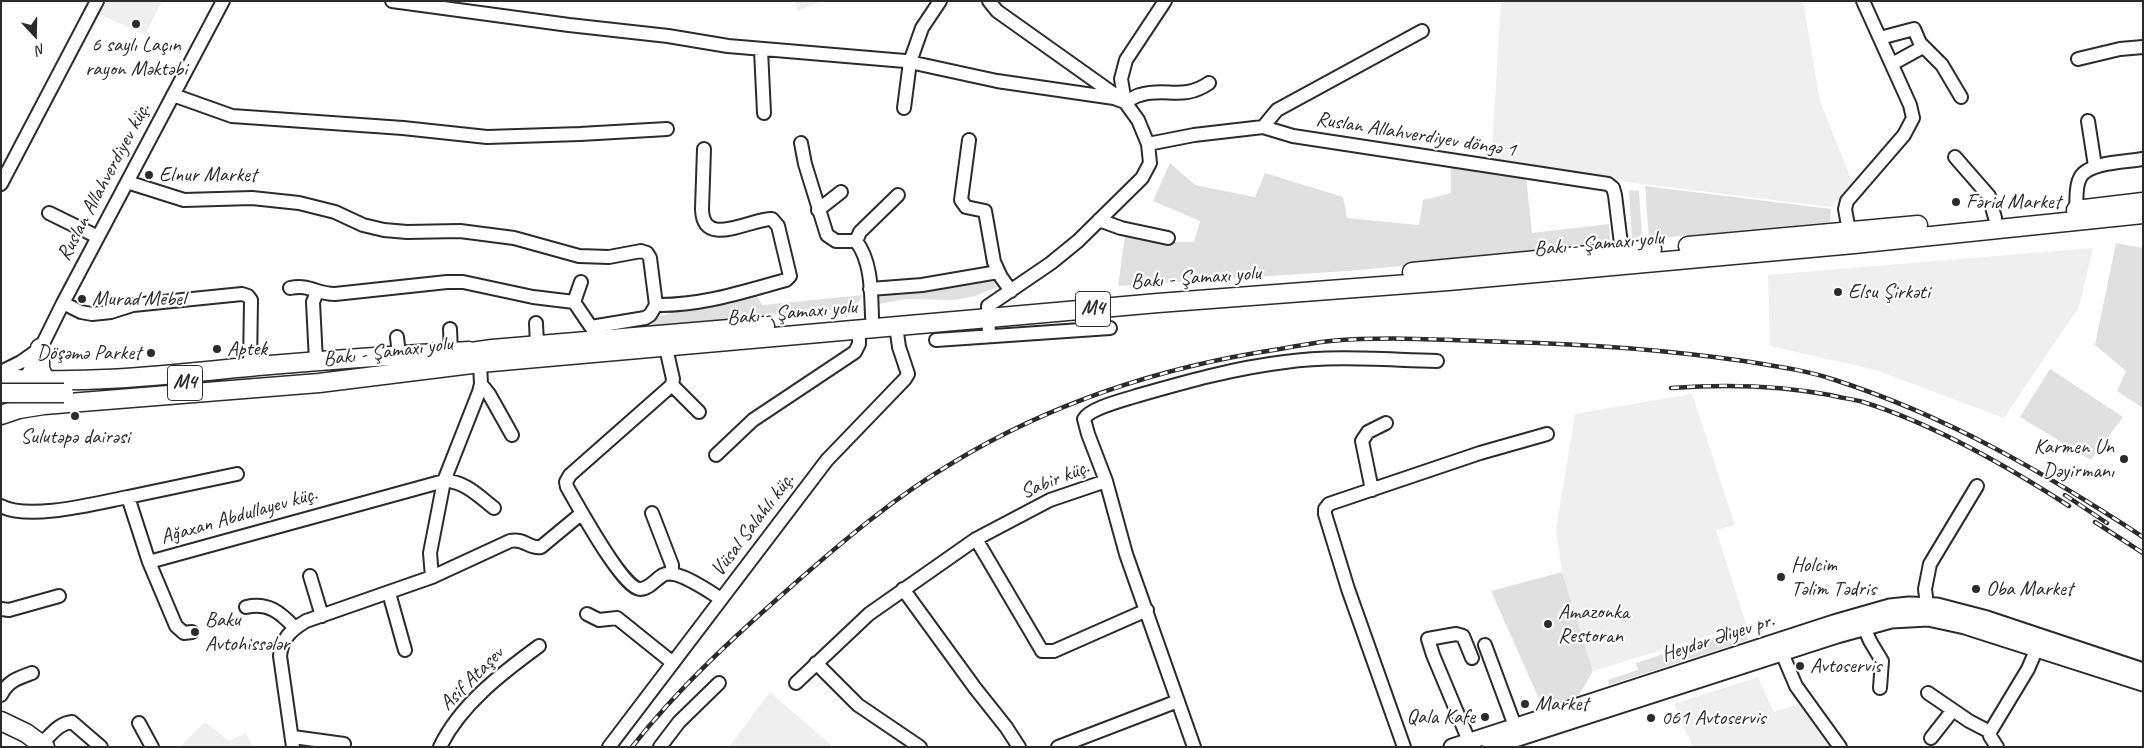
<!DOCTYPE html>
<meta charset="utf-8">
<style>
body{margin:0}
#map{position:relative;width:2144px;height:748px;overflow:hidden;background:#fff;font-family:Caveat,sans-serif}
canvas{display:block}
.frame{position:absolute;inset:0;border:2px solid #2b2b2b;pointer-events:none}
.north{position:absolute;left:10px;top:10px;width:50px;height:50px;-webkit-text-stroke:4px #fff;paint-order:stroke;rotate:159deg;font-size:14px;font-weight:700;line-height:20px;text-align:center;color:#2b2b2b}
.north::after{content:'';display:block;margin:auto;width:18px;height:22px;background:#2b2b2b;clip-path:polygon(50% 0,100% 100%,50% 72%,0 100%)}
</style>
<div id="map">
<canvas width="2144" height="748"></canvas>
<div class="frame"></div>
<div class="north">N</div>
</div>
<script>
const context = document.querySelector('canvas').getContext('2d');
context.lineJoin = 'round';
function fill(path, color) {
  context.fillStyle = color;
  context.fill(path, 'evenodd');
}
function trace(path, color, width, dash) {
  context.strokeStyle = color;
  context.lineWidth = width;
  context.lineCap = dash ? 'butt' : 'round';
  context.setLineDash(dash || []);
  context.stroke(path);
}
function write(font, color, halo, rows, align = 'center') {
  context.font = font + ' Caveat,sans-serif';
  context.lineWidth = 4.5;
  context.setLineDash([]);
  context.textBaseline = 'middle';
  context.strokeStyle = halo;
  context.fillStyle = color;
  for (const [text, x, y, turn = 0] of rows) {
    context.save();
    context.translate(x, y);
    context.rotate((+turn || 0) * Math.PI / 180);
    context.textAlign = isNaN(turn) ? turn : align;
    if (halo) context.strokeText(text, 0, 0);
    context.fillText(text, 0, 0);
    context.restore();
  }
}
fill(new Path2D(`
 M103 1H162L145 35 97 13Z
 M795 1H822L798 11Z
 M1501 1H1803L1820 101 1853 184 1832 207 1642 184 1491 163Z
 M2093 248 2079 307 2004 418 1876 370 1770 346 1768 275Z
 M1692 394 1735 525 1716 530 1746 624 1593 671 1562 572 1556 529 1575 414Z
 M1758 677 1774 712 1802 703 1835 747H1693L1674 704Z
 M770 692 833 747H729Z
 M205 722 229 741 246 733 253 747H180Z`), '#efefef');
fill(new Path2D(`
 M1170 163 1195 185 1255 197 1265 173 1343 197 1347 218 1419 225 1423 200 1451 193V166L1526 176 1532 233 1609 224 1611 247 1347 271 1118 286 1125 235 1165 242H1194L1200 221 1153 201Z
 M1645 186 1831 209 1830 222 1649 239Z
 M1629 190 1639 191 1642 237 1632 238Z
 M2116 243 2143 248V408L2117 391 2126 371 2095 345Z
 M993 275 1000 286 975 296 955 300 906 299 879 304 877 295Z
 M756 294 762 305 863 295 857 305 852 308 615 331 616 326Z
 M2050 369 2123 417 2091 460 2020 417Z
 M1562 572 1593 671 1579 695 1543 708 1491 591Z
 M1744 628 1748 640 1609 685 1608 680 1638 670 1636 663Z`), '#e0e0e0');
const minor = new Path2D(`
 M392 1 569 25 668 36 728 46 905 61 997 81 1114 98 1125 102C1130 100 1135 96 1140 95 1166 87 1183 101 1209 83
 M1880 38 1914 29 1920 43 1942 65 1961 97
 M761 50 764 113
 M2078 59 2120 49 2143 47
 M1892 64 1923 47
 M173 95 232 116 403 128 487 137 580 134 667 129
 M1125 102 1121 79 1126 60 1165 1
 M904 108 910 62 922 28 940 1
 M2088 121 2095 166
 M1263 127 1277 110 1422 31
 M969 140 961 200 966 207 985 211 994 262 1001 277 1011 291
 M801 143 805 164 827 235 836 241H856
 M1148 144 1194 135 1263 127 1293 136 1608 184 1613 188 1615 195 1622 252
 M1955 157 1989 196 1995 218
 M127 182 184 200 252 198 299 203 335 212 363 225 384 230 407 232 460 231 514 238 579 256 609 257 641 251 647 253 650 258 656 305 650 315 645 318 591 327
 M1 184 97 1
 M818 210 841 192
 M2076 210C2077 200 2075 187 2080 178 2087 162 2126 162 2143 159
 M49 213 98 237
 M1099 220 1121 228 1168 238
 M1849 231 1845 209 1847 201 1904 135 1913 118 1910 105 1863 1
 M290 288C311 284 315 294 335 294L447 282H463L533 297 574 302 591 327
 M870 289 922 285 998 272
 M574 302 581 282
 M63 303 81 312 92 314 111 312 133 305 242 294 248 296 251 300 250 367
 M656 305C701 306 742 292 786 280L790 276 778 226 772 219C749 219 703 249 702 209L704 149
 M872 317C871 292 872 262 856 241L860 232 898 195
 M536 323 537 345
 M450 329 451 352
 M989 336 988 306 1051 263 1078 241 1142 178 1150 163 1148 144 1138 120 1125 102 997 11 989 1
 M397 337 399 355
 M936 340 1110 328
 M666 348 673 379 672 385 570 475 566 482 567 487C577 504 623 589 640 589 649 589 656 579 663 575 676 568 710 592 721 599
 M316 361 313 302 317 292
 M1 372 21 362 38 350
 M23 384 63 303 223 1
 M481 384 489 394 512 435
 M672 385 699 412
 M716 455 753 420 855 352 859 344V329
 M1106 481 1088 434 1084 419C1090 408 1124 400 1136 396 1185 382 1234 368 1285 362 1335 355 1387 360 1437 361
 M1372 490 1362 441 1368 432 1386 423
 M128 497 237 474
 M1 506C29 521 97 503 128 497L149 562 444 481C463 480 479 496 494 508
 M652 513 672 565V574
 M976 539 1042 651H1054L1147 610
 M149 562 176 626 184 633 192 632
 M310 576 322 616
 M432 577 510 541C525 538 529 549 541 547L582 513
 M903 589 975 688 1006 727 1019 747
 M389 593 405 650
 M1927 605 1925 589 1930 564 1977 486
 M246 607C268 602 280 612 295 628
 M1 609 9 610 59 596
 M587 614 599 620 617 618 673 663
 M1864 627 1870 641 1882 661 1880 688
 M1485 645 1515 726
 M1782 653 1796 686 1840 747
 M816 663 858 705 920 747
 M796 683 869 614 976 539 1050 500 1106 481 1126 554 1194 747
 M1928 693 1969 721 1990 732
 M1 695C8 681 18 678 32 673
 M139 723 152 747
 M293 737 344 744
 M1931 738 1953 710
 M1469 741 1433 655 1428 639 1456 634 1463 636 1472 658
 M42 743C51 735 59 723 72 722L101 747
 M293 747 280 656C282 638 291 630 306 621L432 577 430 553 444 481 479 392 481 384 480 363
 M440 747C460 705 502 673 539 646
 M609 747 827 460 905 379 908 374 899 347 896 326
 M660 747 679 722 719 683
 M1058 747 1178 701
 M1404 747 1348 589 1325 514V509L1329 504 1480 453 1547 434
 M1997 747 1990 736V732L2028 669 2037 648`);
const major = new Path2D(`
 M1452 747 1834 623 1890 607 1909 605 1937 606 1987 619 2143 671
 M1490 747 1837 635 1891 620 1928 618 1965 626 2143 683`);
const highway = new Path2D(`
 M2076 210 2143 202
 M1688 246 1918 225
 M1412 272 1652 249
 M40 348V369L46 381
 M458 354 492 349 765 326
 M1 378C87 385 173 374 258 366 328 360 399 355 469 351
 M1 415 19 409 44 405 319 383 480 363 1158 303 1448 281 1854 244 2143 214
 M1 721 26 733 45 747`);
trace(minor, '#2b2b2b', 16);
trace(major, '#2b2b2b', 19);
trace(highway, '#2b2b2b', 21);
trace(minor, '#fff', 12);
trace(major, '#fff', 15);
trace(highway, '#fff', 18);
const rail = new Path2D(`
 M1671 388C1725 384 1777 385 1830 395 1841 398 1853 399 1863 402 1934 424 2007 466 2069 506
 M2065 495 2107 523
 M2095 522 2143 553
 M632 747C679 687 735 636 793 585 843 541 896 496 954 462 1053 402 1166 366 1280 349 1296 346 1313 343 1330 341 1389 336 1449 340 1508 342 1586 344 1666 350 1744 361 1774 366 1806 370 1835 380 1947 416 2045 473 2143 537`);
trace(rail, '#2b2b2b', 4.5);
trace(rail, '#fff', 2.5, [8]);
const highwayBridge = new Path2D(`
 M1 393H64`);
trace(highwayBridge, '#2b2b2b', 21, []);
trace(highwayBridge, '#fff', 18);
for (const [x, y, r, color] of [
 [136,24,5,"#2b2b2b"],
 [149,175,5,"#2b2b2b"],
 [1956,202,5,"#2b2b2b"],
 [1838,292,5,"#2b2b2b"],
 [82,299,5,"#2b2b2b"],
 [217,349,5,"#2b2b2b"],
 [151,353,5,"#2b2b2b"],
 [75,416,5,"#2b2b2b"],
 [2124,459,5,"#2b2b2b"],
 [1781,577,5,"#2b2b2b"],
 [1976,589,5,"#2b2b2b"],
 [1548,624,5,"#2b2b2b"],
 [195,632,5,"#2b2b2b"],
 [1800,666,5,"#2b2b2b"],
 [1525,704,5,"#2b2b2b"],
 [1485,717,5,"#2b2b2b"],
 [1651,718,5,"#2b2b2b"]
]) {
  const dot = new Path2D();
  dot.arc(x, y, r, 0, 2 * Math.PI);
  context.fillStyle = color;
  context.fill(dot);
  trace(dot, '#fff', 2);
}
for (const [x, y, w] of [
 [1093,309,35],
 [185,383,35]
]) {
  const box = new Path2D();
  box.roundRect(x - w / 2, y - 17.5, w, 35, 4);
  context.fillStyle = '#fff';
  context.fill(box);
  trace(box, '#2b2b2b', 1);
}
write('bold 20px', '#2b2b2b', null, [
 ["M4",1093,309],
 ["M4",185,383]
]);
write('21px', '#2b2b2b', '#fff', [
 ["6 saylı Laçın",136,45,"center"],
 ["rayon Məktəbi",136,69,"center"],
 ["Elnur Market",159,175],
 ["Fərid Market",1966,202],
 ["Elsu Şirkəti",1848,292],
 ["Murad Mebel",92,299],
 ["Aptek",227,349],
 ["Döşəmə Parket",141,353,"right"],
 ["Sulutəpə dairəsi",75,437,"center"],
 ["Karmen Un",2114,447,"right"],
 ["Dəyirmanı",2114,471,"right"],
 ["Holcim",1791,565],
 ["Təlim Tədris",1791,589],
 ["Oba Market",1986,589],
 ["Amazonka",1558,612],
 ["Restoran",1558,636],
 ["Baku",205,620],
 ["Avtohissələr",205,644],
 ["Avtoservis",1810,666],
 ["Market",1535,704],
 ["Qala Kafe",1475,717,"right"],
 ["061 Avtoservis",1661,718]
], 'left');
write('21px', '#2b2b2b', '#fff', [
 ["Ruslan Allahverdiyev döngə 1",1416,135,9],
 ["Ruslan Allahverdiyev küç.",104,182,-62],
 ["Bakı - Şamaxı yolu",1599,244,-5],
 ["Bakı - Şamaxı yolu",1196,278,-4],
 ["Bakı - Şamaxı yolu",792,313,-5],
 ["Bakı - Şamaxı yolu",388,352,-7],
 ["Sabir küç.",1055,480,-22],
 ["Ağaxan Abdullayev küç.",239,516,-16],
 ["Vüsal Salahlı küç.",753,525,-53],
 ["Heydər Əliyev pr.",1718,638,-18],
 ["Asif Ataşev",472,679,-45]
]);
</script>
